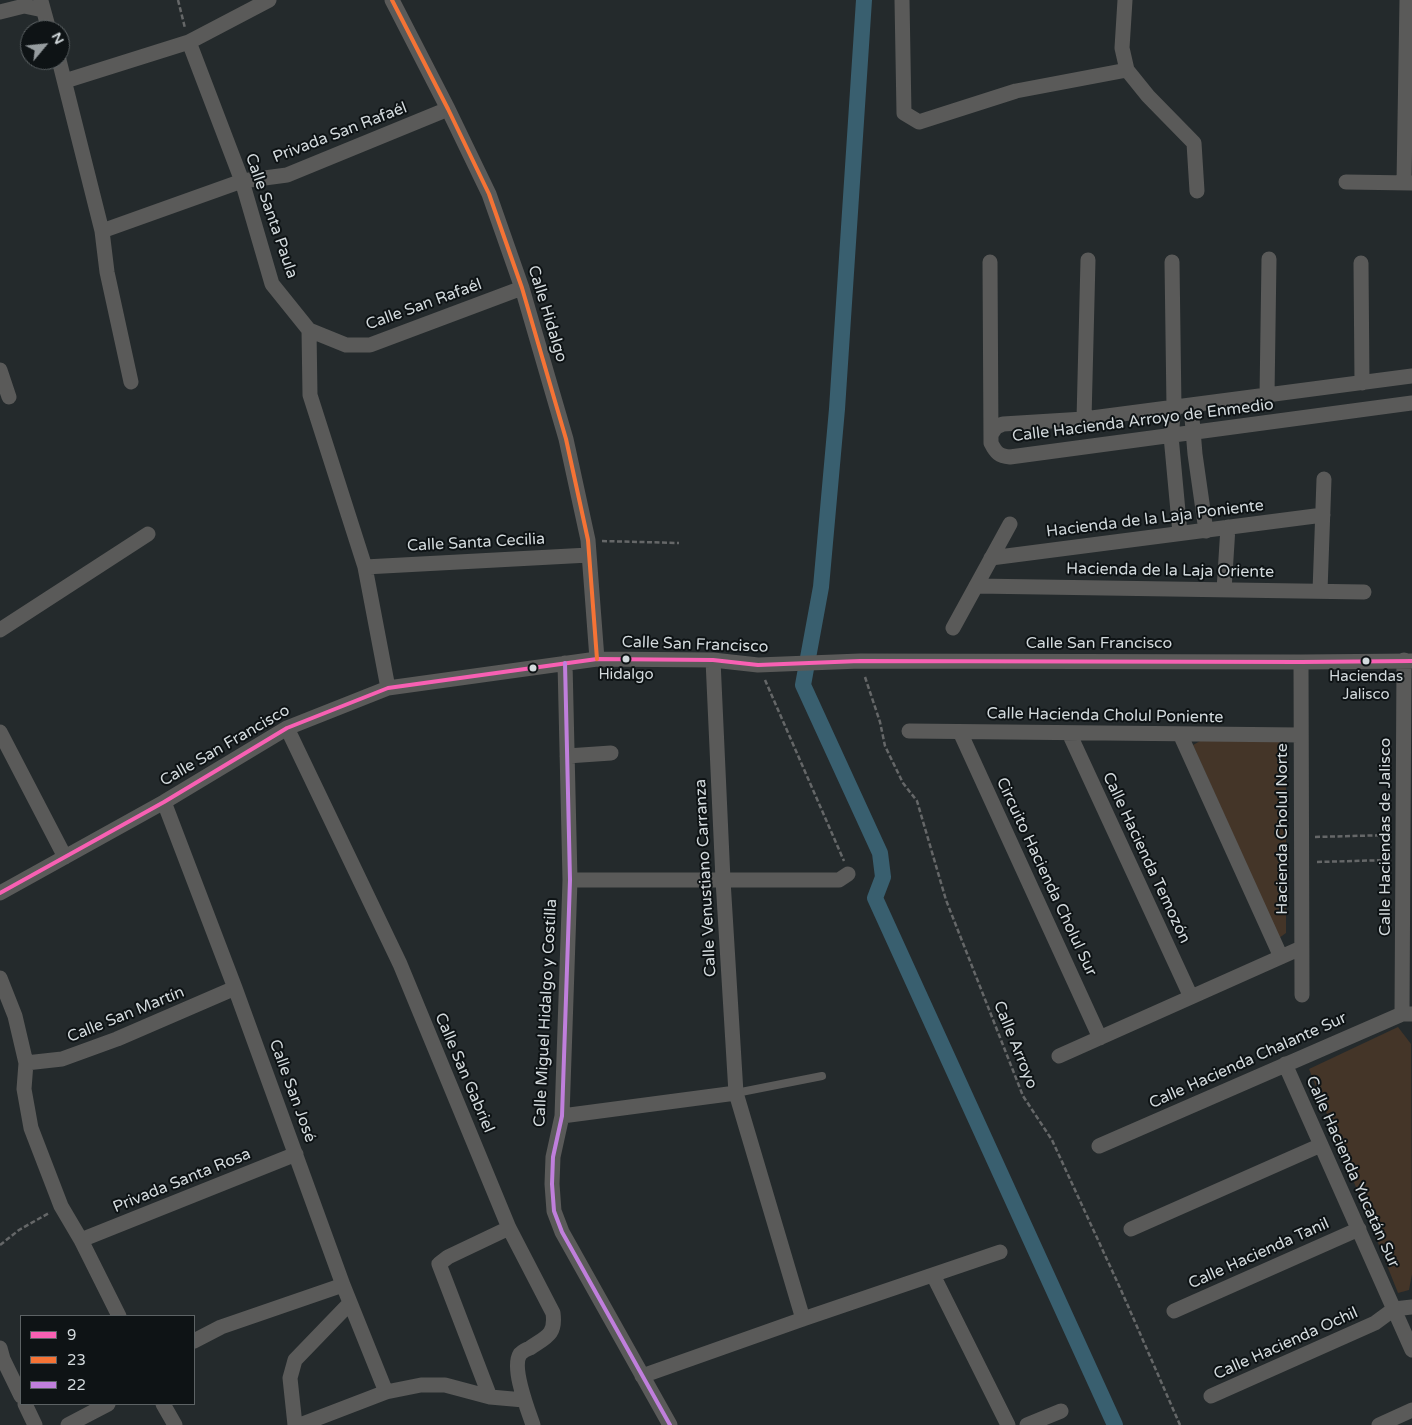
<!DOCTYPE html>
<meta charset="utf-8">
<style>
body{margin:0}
#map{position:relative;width:1412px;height:1425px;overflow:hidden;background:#242a2c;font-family:"Varela Round",sans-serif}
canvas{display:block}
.legend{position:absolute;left:20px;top:1315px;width:175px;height:90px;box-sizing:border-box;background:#0e1315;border:1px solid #5d6365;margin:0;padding:6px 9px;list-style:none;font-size:15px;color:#d3dadd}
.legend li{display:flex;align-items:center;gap:10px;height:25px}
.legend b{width:25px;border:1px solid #5d6365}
.north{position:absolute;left:20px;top:20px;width:50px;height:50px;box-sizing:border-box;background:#0e1315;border:1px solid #5d6365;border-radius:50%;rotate:62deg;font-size:14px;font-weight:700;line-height:20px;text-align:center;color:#d3dadd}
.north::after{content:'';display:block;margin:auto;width:18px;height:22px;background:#969c9f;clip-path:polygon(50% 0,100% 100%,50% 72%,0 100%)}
</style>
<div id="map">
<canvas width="1412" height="1425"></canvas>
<ul class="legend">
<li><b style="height:6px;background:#f860b3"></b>9</li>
<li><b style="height:6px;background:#f57335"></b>23</li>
<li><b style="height:6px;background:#c07fdc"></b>22</li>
</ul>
<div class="north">N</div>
</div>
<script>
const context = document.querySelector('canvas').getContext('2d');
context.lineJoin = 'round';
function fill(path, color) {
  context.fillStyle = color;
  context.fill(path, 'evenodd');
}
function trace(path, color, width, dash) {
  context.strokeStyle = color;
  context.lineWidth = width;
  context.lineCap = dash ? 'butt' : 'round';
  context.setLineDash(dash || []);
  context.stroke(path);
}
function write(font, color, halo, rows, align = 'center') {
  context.font = font + ' "Varela Round",sans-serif';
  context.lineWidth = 4;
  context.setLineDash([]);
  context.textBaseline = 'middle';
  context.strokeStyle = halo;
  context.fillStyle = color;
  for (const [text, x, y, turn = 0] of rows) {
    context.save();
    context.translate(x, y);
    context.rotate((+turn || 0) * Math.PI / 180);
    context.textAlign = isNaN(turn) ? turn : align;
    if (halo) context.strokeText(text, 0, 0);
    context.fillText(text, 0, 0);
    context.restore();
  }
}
fill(new Path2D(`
 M1202 740 1286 742V933L1279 938 1193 745Z
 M1398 1027 1411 1044 1412 1274 1409 1290 1398 1293 1309 1069Z`), '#443528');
trace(new Path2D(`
 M864 0 837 409 821 587 803 685 880 853 883 877 875 898 1115 1425`), '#395f6f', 16);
trace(new Path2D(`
 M178 0 185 28
 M602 541 679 543
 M865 677 880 722 885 746 903 783 917 801 946 900 1023 1096 1052 1140 1121 1290 1180 1425
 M765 680 844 861
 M1315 837 1389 835
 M1317 862 1389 860
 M0 1245 19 1230 49 1213`), '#656768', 2.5, [5, 2.5]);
trace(new Path2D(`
 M736 1093 822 1076`), '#5a5a59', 8);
trace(new Path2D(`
 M392 0 448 109 489 194 522 288 566 439 588 540 597 659
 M902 0 904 113 919 122 1016 91 1127 70
 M1125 0 1122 48 1127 70 1148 96 1194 143 1197 191
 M41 1 49 30
 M0 12 24 6 43 10
 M189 42 242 181 272 284 309 330 310 395 365 567 388 688
 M59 60 102 231 107 272 131 382
 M65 81 189 42 269 0
 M1346 182 1412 183
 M1404 183 1407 0
 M102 231 242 181 287 175 448 109
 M990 262 991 443C996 453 999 456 1010 457L1412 403
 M1172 262 1174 408 1171 436 1180 533
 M1361 263 1362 383
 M309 330 346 345H370L522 288
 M0 370 9 397
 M1267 396 1269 259
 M1191 406 1195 454 1206 531
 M1084 419 1088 260
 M992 433 996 427 1003 424 1084 419 1412 376
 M991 558 1323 515
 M365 567 589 555
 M976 586 1364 592
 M1224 590 1228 527
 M1320 591 1324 479
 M953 628 1010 524
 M0 630 148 534
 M713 660 723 880 736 1093 803 1319
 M1301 662 1302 995
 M565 663 570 880 562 1116 553 1157 552 1184 554 1211 562 1232 670 1425
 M287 728 400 964 509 1228 553 1313C556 1335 546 1337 530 1348 527 1349 522 1352 520 1354 511 1368 528 1410 533 1425
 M909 731 1300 735
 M0 732 65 857
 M960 732 1100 1038
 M1069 733 1191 997
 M1180 734 1281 957
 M567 756 611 753
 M164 802 235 988 343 1285 386 1392
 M570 880H839L848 874
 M0 893 164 802 287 728 388 688 597 659 713 660 758 665 860 661 1301 662 1412 661
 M0 978 15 1016 26 1063 24 1089 31 1128 61 1206 81 1240 119 1316
 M1402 1014 1404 660
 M1059 1056 1301 948
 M26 1063 62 1059 117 1039 235 988
 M1285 1064 1412 1350
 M562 1116 736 1093
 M1099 1146 1402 1014H1412
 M1131 1229 1321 1145
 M81 1240 296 1154
 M933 1275 1008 1425
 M1174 1311 1359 1229
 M194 1341 221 1327 343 1285
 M0 1348 3 1359 21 1396
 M642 1376 803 1319 1000 1252
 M1211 1396 1375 1323 1394 1309 1412 1307
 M490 1397 439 1264 448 1257 509 1228
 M25 1404 35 1425
 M163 1404 175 1425
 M68 1425 108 1404
 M295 1425 290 1378 295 1360 350 1303
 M300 1425 386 1392 421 1385H445L490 1397 524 1400
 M1027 1425 1061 1411
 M1379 1425 1412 1410`), '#5a5a59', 15);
trace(new Path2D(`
 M0 893 164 802 287 728 388 688 597 659 713 660 758 665 860 661 1301 662 1412 661`), '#f860b3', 4);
trace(new Path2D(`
 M392 0 448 109 489 194 522 288 566 439 588 540 597 659`), '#f57335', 4);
trace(new Path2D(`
 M565 663 570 880 562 1116 553 1157 552 1184 554 1211 562 1232 670 1425`), '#c07fdc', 4);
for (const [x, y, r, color] of [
 [626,659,4.5,"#d3dadd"],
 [1366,661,4.5,"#d3dadd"],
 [533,668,4.5,"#d3dadd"]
]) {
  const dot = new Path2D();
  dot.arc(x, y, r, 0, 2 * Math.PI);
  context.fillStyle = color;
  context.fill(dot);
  trace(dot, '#0e1315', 2);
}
write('15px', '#d3dadd', '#0e1315', [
 ["Hidalgo",626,675],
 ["Haciendas",1366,677],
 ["Jalisco",1366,695]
]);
write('16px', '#d3dadd', '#0e1315', [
 ["Privada San Rafaél",340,133,-21],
 ["Calle Santa Paula",271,216,71],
 ["Calle San Rafaél",424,305,-20],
 ["Calle Hidalgo",547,314,73],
 ["Calle Hacienda Arroyo de Enmedio",1143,421,-7],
 ["Hacienda de la Laja Poniente",1155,519,-7],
 ["Calle Santa Cecilia",476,543,-3],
 ["Hacienda de la Laja Oriente",1170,571,1],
 ["Calle San Francisco",1099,644],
 ["Calle San Francisco",695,645,2],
 ["Calle Hacienda Cholul Poniente",1105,716,1],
 ["Calle San Francisco",225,746,-30],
 ["Hacienda Cholul Norte",1283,829,-90],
 ["Calle Haciendas de Jalisco",1386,837,-90],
 ["Calle Hacienda Temozón",1146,858,65],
 ["Circuito Hacienda Cholul Sur",1046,877,65],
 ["Calle Venustiano Carranza",706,878,-93],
 ["Calle Miguel Hidalgo y Costilla",546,1013,-87],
 ["Calle San Martín",126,1015,-22],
 ["Calle Arroyo",1015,1045,68],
 ["Calle Hacienda Chalante Sur",1248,1061,-24],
 ["Calle San Gabriel",464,1073,67],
 ["Calle San José",292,1091,70],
 ["Calle Hacienda Yucatán Sur",1352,1172,66],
 ["Privada Santa Rosa",182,1181,-22],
 ["Calle Hacienda Tanil",1259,1254,-24],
 ["Calle Hacienda Ochil",1286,1344,-24]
]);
</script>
